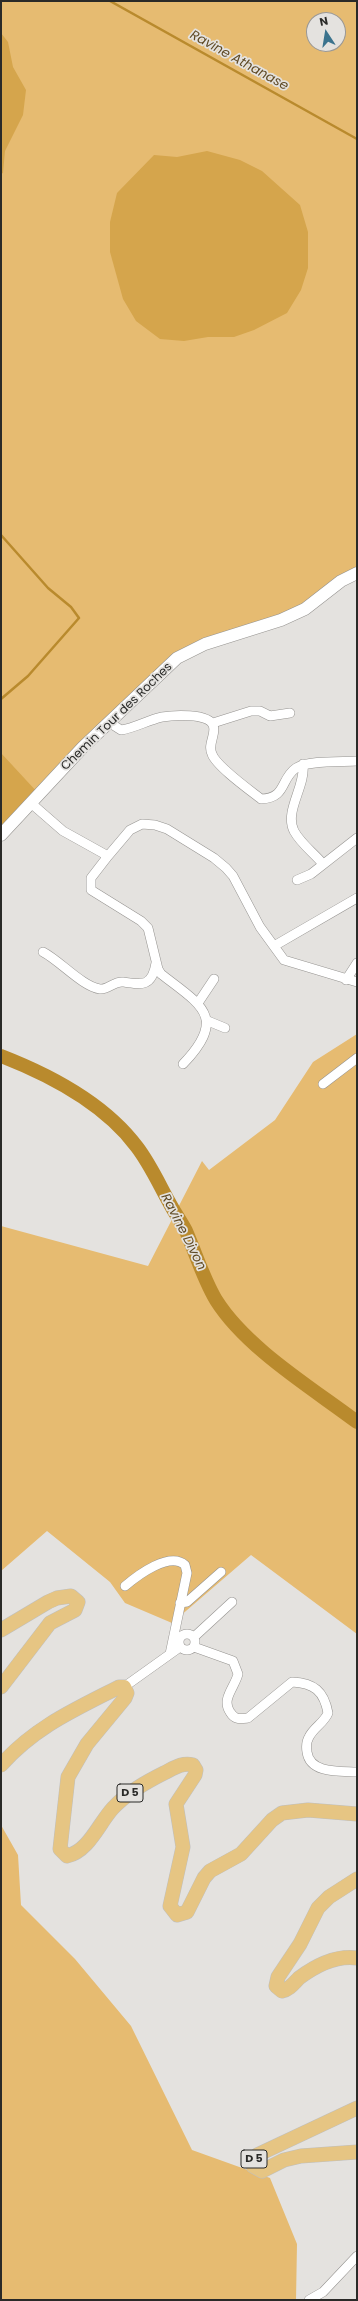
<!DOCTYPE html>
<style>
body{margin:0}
#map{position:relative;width:358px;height:2301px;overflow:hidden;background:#e4e2df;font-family:Poppins,sans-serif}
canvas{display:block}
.frame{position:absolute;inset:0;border:2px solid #2a2a28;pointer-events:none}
.north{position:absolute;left:306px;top:12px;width:40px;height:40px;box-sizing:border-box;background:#e4e2df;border:1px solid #9a9896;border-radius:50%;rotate:348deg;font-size:11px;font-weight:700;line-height:16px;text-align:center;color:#2a2a28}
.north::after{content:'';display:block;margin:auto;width:14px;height:18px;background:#3b738d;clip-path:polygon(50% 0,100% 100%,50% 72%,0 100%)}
</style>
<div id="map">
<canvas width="358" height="2301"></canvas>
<div class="frame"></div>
<div class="north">N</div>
</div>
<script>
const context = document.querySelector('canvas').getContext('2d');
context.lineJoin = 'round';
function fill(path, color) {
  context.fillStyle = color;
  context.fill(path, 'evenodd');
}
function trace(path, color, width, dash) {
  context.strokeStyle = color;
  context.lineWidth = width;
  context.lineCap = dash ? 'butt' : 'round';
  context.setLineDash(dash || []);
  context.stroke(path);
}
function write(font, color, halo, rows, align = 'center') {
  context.font = font + ' Poppins,sans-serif';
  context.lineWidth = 3.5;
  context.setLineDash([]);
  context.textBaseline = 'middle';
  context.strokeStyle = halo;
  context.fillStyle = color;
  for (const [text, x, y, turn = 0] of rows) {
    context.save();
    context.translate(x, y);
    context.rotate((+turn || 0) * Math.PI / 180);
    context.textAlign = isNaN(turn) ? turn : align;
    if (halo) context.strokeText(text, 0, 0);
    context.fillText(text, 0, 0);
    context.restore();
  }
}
fill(new Path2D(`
 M1 1H357V573L305 609 190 650 1 835ZM314 20H338V44H314Z
 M357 1034V1634L251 1555 172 1623 125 1603 110 1582 47 1531 1 1571V1226L148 1266 202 1161 209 1170 275 1120 313 1062Z
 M1 1825 18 1855 21 1905 75 1959 131 2026 192 2150 270 2178 297 2244 296 2300H1Z`), '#e6bb71');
fill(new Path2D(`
 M1 33 8 42 13 67 26 90 23 115 5 151 3 173 1 174Z
 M207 151 240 160 262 171 300 205 308 232V268L301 290 287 313 254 330 234 337H208L184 341 160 339 136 321 123 299 110 252V222L117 193 154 155 177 157Z
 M1 753 38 793 1 827Z`), '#d5a54c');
trace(new Path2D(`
 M110 1 357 139
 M1 535 48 588 71 607 79 618 28 676 1 699`), '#b98a2d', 2.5);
trace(new Path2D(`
 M1 1056C50 1075 105 1104 137 1147 150 1164 159 1184 169 1202 174 1212 181 1221 186 1231 196 1254 203 1278 216 1300 246 1348 312 1388 357 1422`), '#b98a2d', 14);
const street = new Path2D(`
 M110 723 121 730C135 728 148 720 162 717 173 715 208 713 213 725 217 734 207 744 212 754 216 766 251 791 261 799 287 798 280 779 296 768 308 760 342 762 357 761
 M213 723 251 711H260L270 716 290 713
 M303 764C306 786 284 811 294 831 301 844 314 853 323 864
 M32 804 63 831 108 856 130 830 142 824 155 825 167 829 214 858 226 868 233 876 260 927 284 960 357 982
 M108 856 91 878V890L141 921 148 928 158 969 161 974C201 1005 228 1017 183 1064
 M297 880 311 874 357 838
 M274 946 357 898
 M43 952C59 960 83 987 100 989 108 990 114 981 123 982 142 985 152 987 156 963
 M346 980 357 963
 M198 1003 214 979
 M208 1021 225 1028
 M323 1084 357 1058
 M125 1586C138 1575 170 1551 185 1565L187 1573 170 1654
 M180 1603 187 1602 221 1572
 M179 1642a8 8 0 1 1 16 0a8 8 0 1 1-16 0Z
 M194 1637 232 1602
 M194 1647 233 1661 238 1674C235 1687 221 1699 230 1712 235 1720 239 1719 248 1718L292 1682C314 1683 324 1691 328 1713 324 1723 314 1727 309 1737 306 1742 306 1746 307 1752 310 1774 340 1771 357 1772
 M124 1687 180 1647
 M309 2300 323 2292 357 2256`);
const secondary = new Path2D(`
 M1 835 83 747 177 658 205 644 281 620 305 609 341 581 357 573`);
const primary = new Path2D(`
 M1 1630 48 1602 57 1598 71 1596 78 1602 75 1610 50 1623 1 1687
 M1 1765C35 1727 74 1710 119 1687H124L127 1693 125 1698 87 1744 68 1777 60 1849 67 1856C89 1851 99 1823 113 1808 128 1792 146 1782 164 1773 174 1768 182 1762 193 1765L196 1770 195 1775 176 1804 183 1847 170 1906 177 1915 187 1912 204 1878 210 1871 241 1854 272 1820 282 1813 308 1810 357 1814
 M357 1879 329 1897 318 1908 300 1944 278 1977 276 1986 282 1991C289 1990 294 1983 299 1978 315 1966 336 1955 357 1958
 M357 2108 257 2155 253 2166 262 2171 284 2160 301 2156 357 2152`);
trace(street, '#959390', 10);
trace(secondary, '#959390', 13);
trace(primary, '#bfbfbe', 15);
trace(street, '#fff', 9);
trace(secondary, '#fff', 12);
trace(primary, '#e6c583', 14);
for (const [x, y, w] of [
 [130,1793,26],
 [254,2159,26]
]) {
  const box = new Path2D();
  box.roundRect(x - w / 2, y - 9, w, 18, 3);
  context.fillStyle = '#e4e2df';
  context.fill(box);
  trace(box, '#2a2a28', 1);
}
write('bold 11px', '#2a2a28', null, [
 ["D 5",130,1793],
 ["D 5",254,2159]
]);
write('12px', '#2a2a28', '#e4e2df', [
 ["Chemin Tour des Roches",117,717,-44]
]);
write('italic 13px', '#5f4a25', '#e4e2df', [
 ["Ravine Athanase",239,61,29],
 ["Ravine Divon",183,1232,63]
]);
</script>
